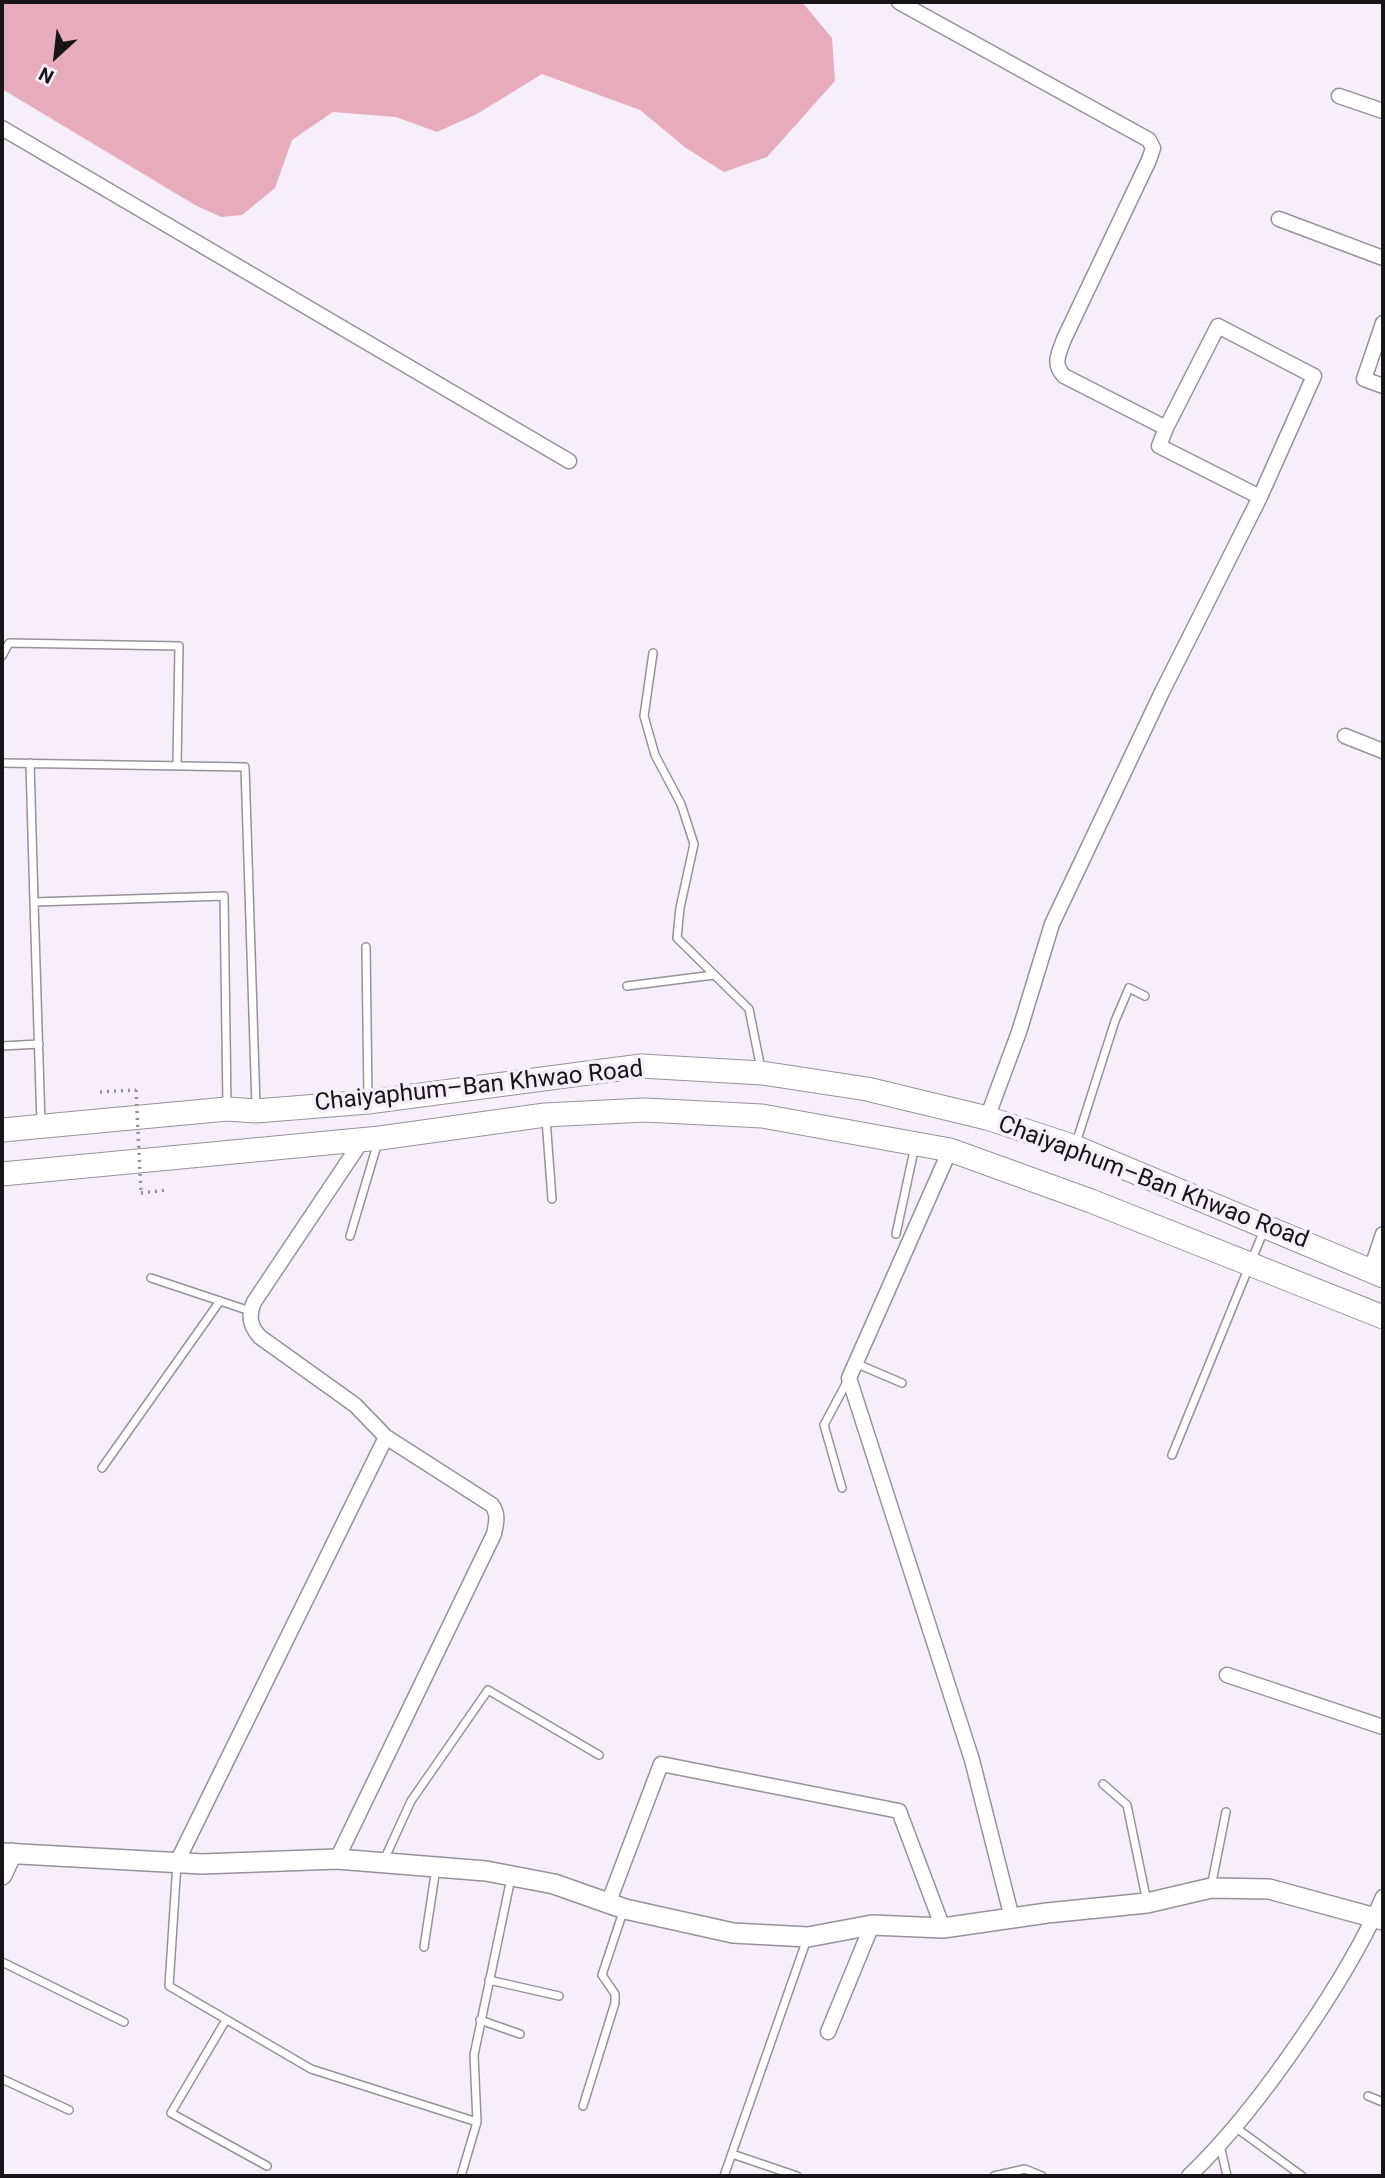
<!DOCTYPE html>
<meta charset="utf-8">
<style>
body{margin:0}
#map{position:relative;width:1385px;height:2178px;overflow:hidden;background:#f6eff9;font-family:Roboto,sans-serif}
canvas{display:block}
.frame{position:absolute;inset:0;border:4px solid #171518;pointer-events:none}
.north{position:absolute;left:21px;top:21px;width:70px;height:70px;-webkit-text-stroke:5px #f6eff9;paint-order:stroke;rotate:207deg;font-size:19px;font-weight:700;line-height:28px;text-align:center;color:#171518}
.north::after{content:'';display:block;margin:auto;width:24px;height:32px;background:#171518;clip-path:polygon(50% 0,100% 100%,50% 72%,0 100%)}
</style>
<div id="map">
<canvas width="1385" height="2178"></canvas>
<div class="frame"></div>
<div class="north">N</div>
</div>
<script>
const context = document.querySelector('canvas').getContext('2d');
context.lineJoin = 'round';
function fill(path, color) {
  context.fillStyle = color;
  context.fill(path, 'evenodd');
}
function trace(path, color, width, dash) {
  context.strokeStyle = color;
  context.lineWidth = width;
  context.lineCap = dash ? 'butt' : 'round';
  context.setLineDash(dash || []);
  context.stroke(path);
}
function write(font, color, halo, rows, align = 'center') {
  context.font = font + ' Roboto,sans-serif';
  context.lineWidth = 7;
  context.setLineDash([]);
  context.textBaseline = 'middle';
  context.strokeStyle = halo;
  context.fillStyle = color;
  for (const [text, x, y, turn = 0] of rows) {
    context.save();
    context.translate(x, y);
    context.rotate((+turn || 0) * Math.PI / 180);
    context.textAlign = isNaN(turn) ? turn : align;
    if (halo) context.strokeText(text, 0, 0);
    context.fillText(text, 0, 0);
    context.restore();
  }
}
fill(new Path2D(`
 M2 2H802L832 38 835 81 767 157 724 172 686 148 640 110 542 74 477 114 437 132 396 117 333 112 292 140 275 188 242 215 221 217 195 205 2 89Z`), '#e7acbb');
const service = new Path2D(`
 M653 653 644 716 655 755 681 804 694 844 680 908 677 938 749 1009 761 1069
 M2 656 9 643 179 646 177 765
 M2 763 245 767 256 1106
 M30 763 34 902
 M366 947 368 1098
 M627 986 714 975
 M2 1046 39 1044
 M546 1119 552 1199
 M41 1124 34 902 224 896 227 1105
 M1076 1143 1115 1021 1129 988 1145 996
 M896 1234 915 1146
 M350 1236 378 1142
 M151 1278 250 1311
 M855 1363 902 1383
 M1172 1455 1264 1230
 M102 1468 220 1301
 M842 1488 824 1425 849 1378
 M1103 1784 1127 1805 1147 1902
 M384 1860 411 1801 488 1690 599 1755
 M177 1863 169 1986 311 2069 477 2122
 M1211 1887 1226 1812
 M424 1947 436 1868
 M2 1962 124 2022
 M489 1980 559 1996
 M226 2020 171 2113 267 2166
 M480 2020 520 2034
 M2 2079 69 2110
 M1368 2096 1383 2102
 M583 2106 615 2003V1994L602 1975 624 1909
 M1235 2127 1302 2176
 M1220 2145 1227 2176
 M732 2154 797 2176
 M461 2176 477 2122 474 2055 511 1878
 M724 2176 807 1939
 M994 2176 1025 2169 1042 2176`);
const minor = new Path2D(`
 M899 2 1149 140 1153 148 1149 160 1064 339C1059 353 1052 364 1064 376L1166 428
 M1339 96 1383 111
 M2 128 569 461
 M1279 219 1383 258
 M1383 323 1364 379 1383 386
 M1345 736 1383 751
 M987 1118 1019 1032 1052 924 1162 692 1260 497 1314 376 1218 326 1166 428 1159 446 1260 497
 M950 1150 849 1378 972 1760 1012 1918
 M1371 1270 1383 1234
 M1227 1675 1383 1727
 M337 1859 494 1534C496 1523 499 1515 492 1505L386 1437 355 1405 260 1337C250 1326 248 1316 254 1302L363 1139
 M177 1862 386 1437
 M608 1904 661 1764 899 1811 943 1928
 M828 2032 872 1925
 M1189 2176C1233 2134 1269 2086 1303 2036 1333 1992 1362 1946 1383 1897`);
const tertiary = new Path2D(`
 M2 1853 202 1864 337 1859 486 1871 554 1884 625 1909 733 1933 808 1937 872 1925 943 1928 1047 1913 1147 1903 1211 1888 1269 1889 1383 1920
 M2 1875 12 1853`);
const primary = new Path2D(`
 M2 1130 227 1109 256 1111 368 1102 641 1066 762 1073 867 1089 987 1118 1075 1147 1383 1276
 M2 1174 380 1138 545 1115 645 1110 762 1116 950 1150 1091 1201 1383 1317`);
trace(service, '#979199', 10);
trace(minor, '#979199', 17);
trace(tertiary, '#979199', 22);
trace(primary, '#979199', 25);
trace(new Path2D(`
 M100 1092 136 1090
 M141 1193 167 1190`), '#928d94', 3.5, [2, 5]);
trace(service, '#fff', 7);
trace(minor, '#fff', 14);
trace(tertiary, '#fff', 19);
trace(primary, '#fff', 23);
trace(new Path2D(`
 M136 1090 141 1193`), '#928d94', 3.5, [2, 5]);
write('24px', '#171518', '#f6eff9', [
 ["Chaiyaphum–Ban Khwao Road",479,1087,-6],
 ["Chaiyaphum–Ban Khwao Road",1153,1183,21]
]);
</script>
